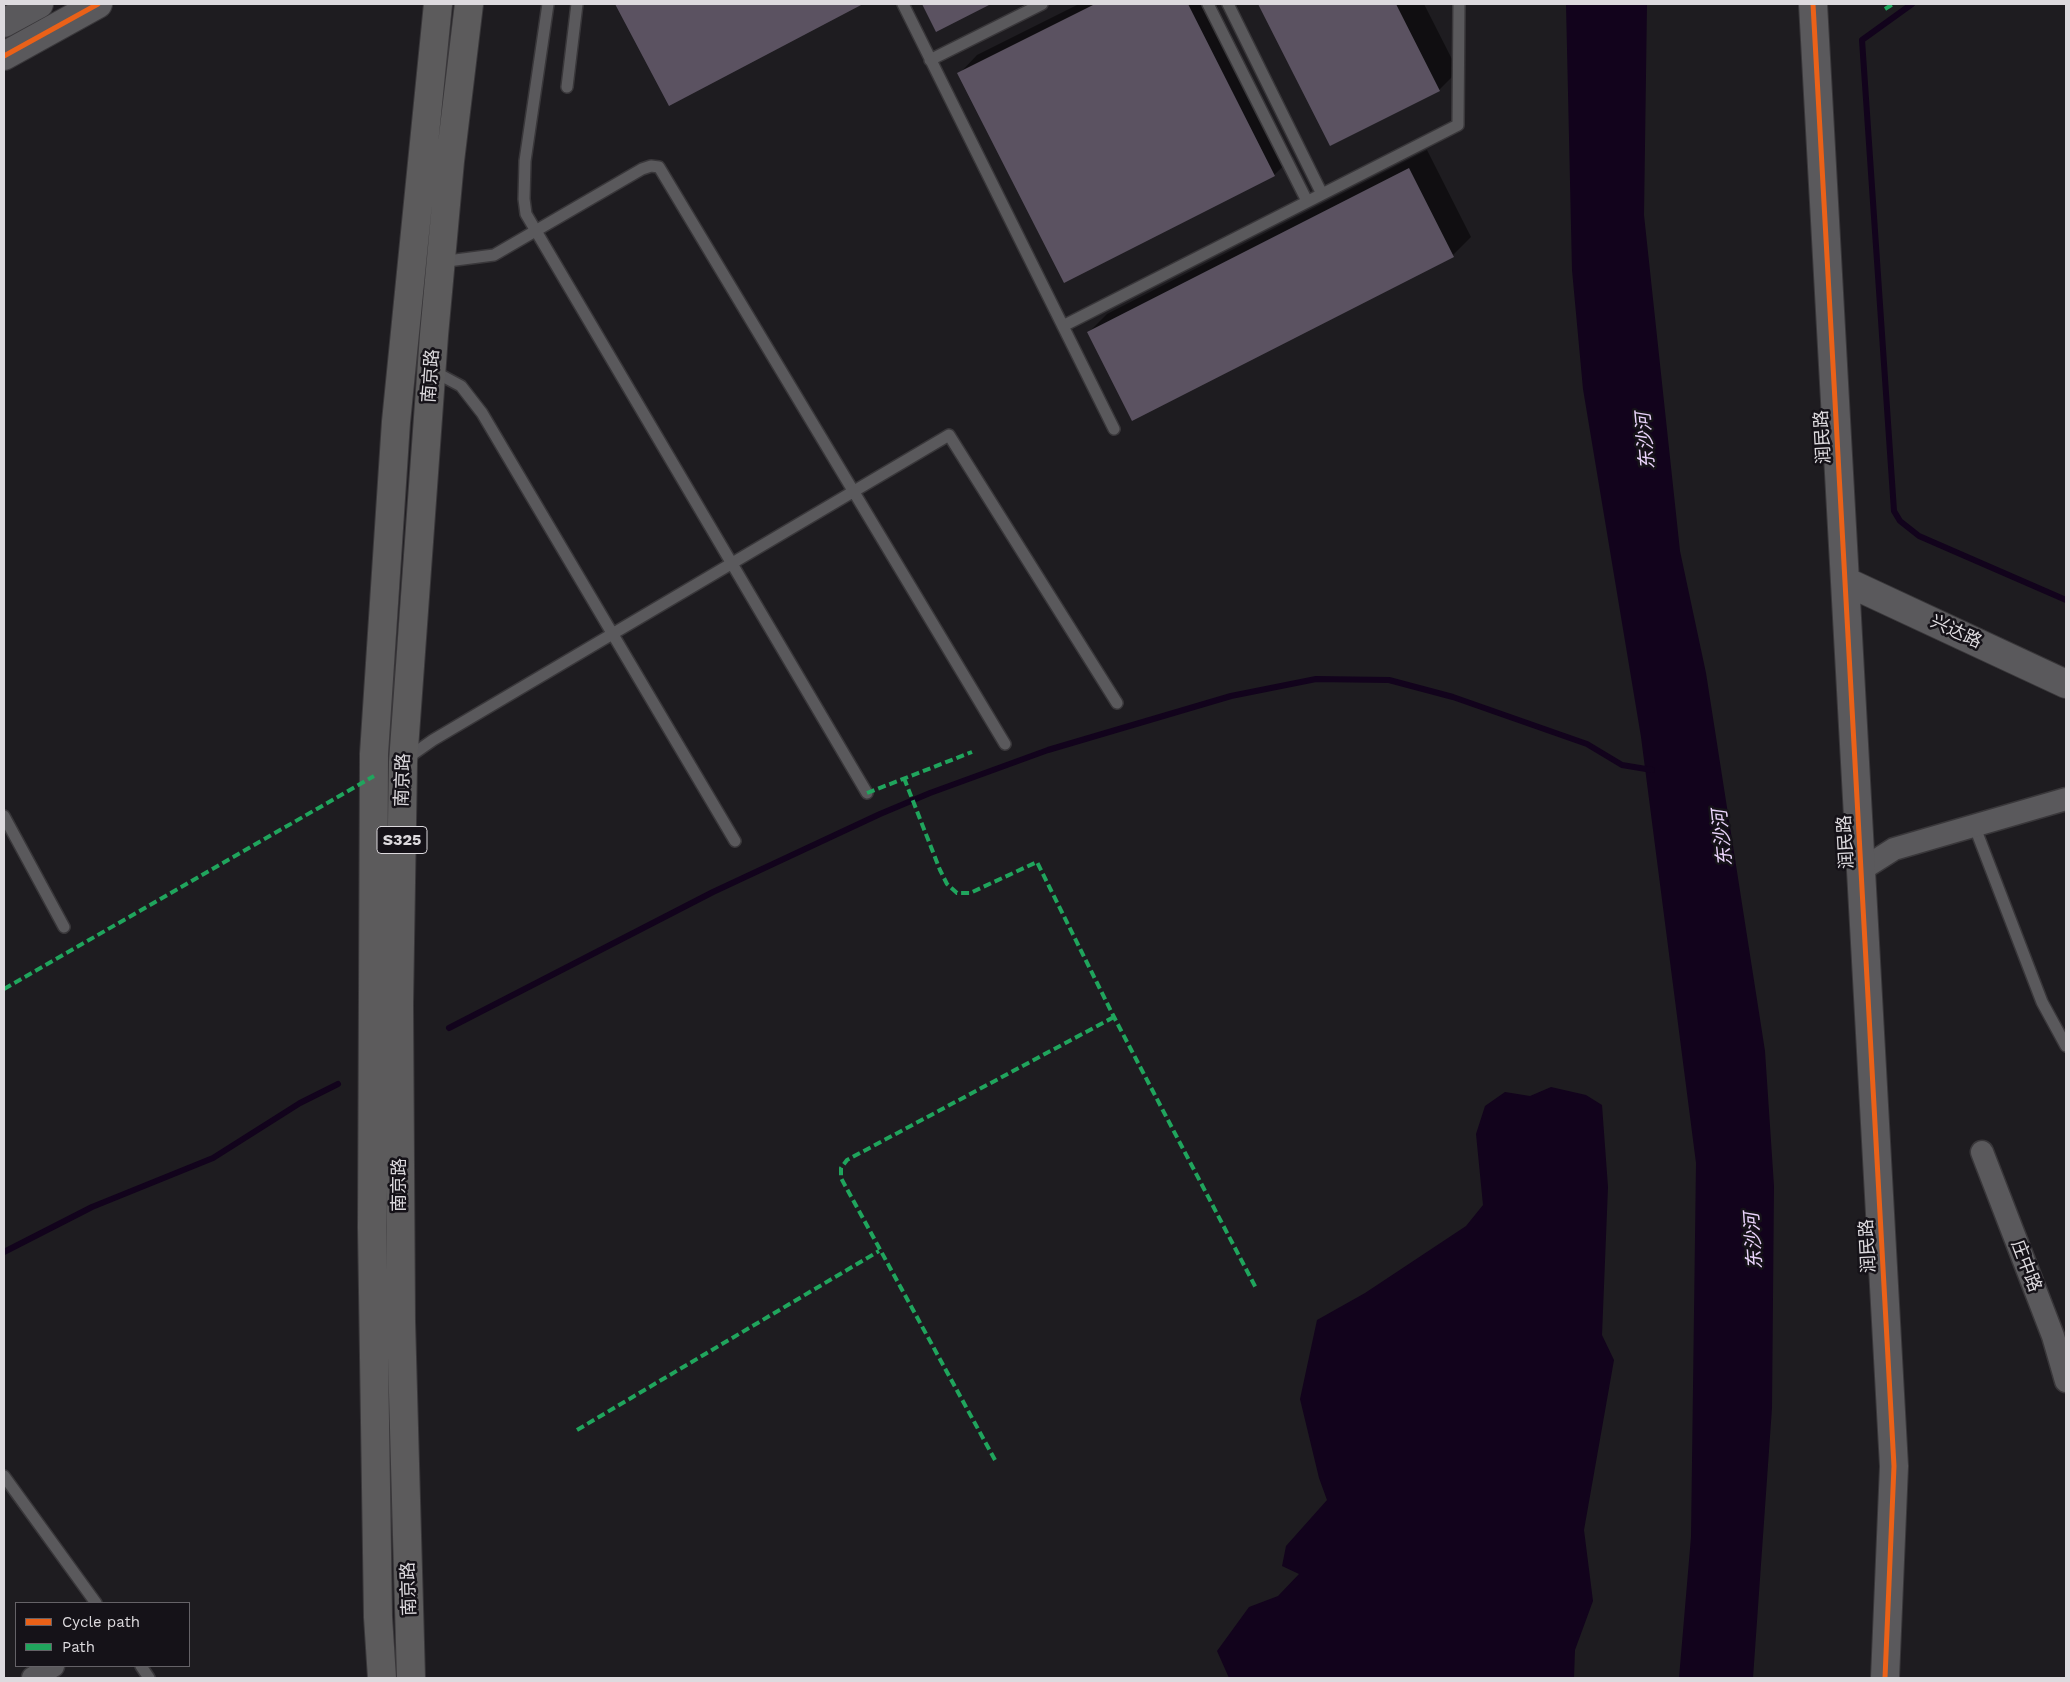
<!DOCTYPE html>
<meta charset="utf-8">
<style>
body{margin:0}
#map{position:relative;width:2070px;height:1682px;overflow:hidden;background:#1e1c20;font-family:"Work Sans",sans-serif}
canvas{display:block}
.frame{position:absolute;inset:0;border:5px solid #dddade;pointer-events:none}
.legend{position:absolute;left:15px;top:1602px;width:175px;height:65px;box-sizing:border-box;background:#151218;border:1px solid #656267;margin:0;padding:6px 9px;list-style:none;font-size:15px;color:#dddade}
.legend li{display:flex;align-items:center;gap:10px;height:25px}
.legend b{width:25px;border:1px solid #656267}
</style>
<div id="map">
<canvas width="2070" height="1682"></canvas>
<div class="frame"></div>
<ul class="legend">
<li><b style="height:6px;background:#ea6118"></b>Cycle path</li>
<li><b style="height:6px;background:#20a55d"></b>Path</li>
</ul>
</div>
<script>
const context = document.querySelector('canvas').getContext('2d');
context.lineJoin = 'round';
function fill(path, color) {
  context.fillStyle = color;
  context.fill(path, 'evenodd');
}
function trace(path, color, width, dash) {
  context.strokeStyle = color;
  context.lineWidth = width;
  context.lineCap = dash ? 'butt' : 'round';
  context.setLineDash(dash || []);
  context.stroke(path);
}
function write(font, color, halo, rows, align = 'center') {
  context.font = font + ' "Work Sans","Noto Sans SC",sans-serif';
  context.lineWidth = 5;
  context.setLineDash([]);
  context.textBaseline = 'middle';
  context.strokeStyle = halo;
  context.fillStyle = color;
  for (const [text, x, y, turn = 0] of rows) {
    context.save();
    context.translate(x, y);
    context.rotate((+turn || 0) * Math.PI / 180);
    context.textAlign = isNaN(turn) ? turn : align;
    if (halo) context.strokeText(text, 0, 0);
    context.fillText(text, 0, 0);
    context.restore();
  }
}
fill(new Path2D(`
 M1566 4H1647L1644 215 1680 551 1706 673 1765 1051 1774 1186 1772 1408 1753 1678H1679L1691 1537 1696 1163 1641 737 1583 389 1572 270Z
 M1551 1087 1586 1095 1602 1105 1608 1187 1602 1335 1614 1360 1584 1530 1593 1601 1575 1650 1574 1678H1229L1217 1651 1249 1607 1278 1596 1299 1574 1282 1566 1286 1546 1327 1500 1319 1478 1300 1399 1317 1320 1365 1293 1466 1226 1483 1205 1476 1134 1485 1106 1505 1092 1530 1096Z`), '#12031c');
fill(new Path2D(`
 M616 4H860L669 104Z
 M923 4H988L936 30Z
 M1079 4H1216L1293 157 1274 175 959 74 977 55Z
 M1259 4H1424L1458 71 1439 90 1331 145Z
 M1427 150 1471 237 1453 255 1089 332 1107 314Z`), '#0007');
trace(new Path2D(`
 M1912 4 1862 40 1894 511 1900 521 1919 536 2066 600
 M449 1028 713 892 880 814 930 793 1048 750 1231 696 1316 679 1389 680 1453 697 1587 744 1622 765 1652 770
 M4 1252 92 1207 213 1158 300 1103 338 1084`), '#12031c', 6);
fill(new Path2D(`
 M615 4H863L669 106Z
 M922 4H991L936 32Z
 M1095 4H1188L1275 176 1064 283 957 73Z
 M1258 4H1396L1440 91 1330 146Z
 M1409 168 1454 257 1132 421 1087 332Z`), '#5b5261');
const service = new Path2D(`
 M548 4 525 161 524 199 526 214 867 793
 M903 4 1114 429
 M1208 4 1307 201
 M1228 4 1322 194
 M930 60 1042 4
 M567 87 577 4
 M440 262 494 255 642 169 651 166 659 167 1005 744
 M1063 326 1458 125 1459 4
 M433 371 461 386 482 413 735 841
 M406 759 433 740 949 435 1117 703
 M4 816 64 927
 M1974 825 2042 1002 2066 1046
 M4 1476 96 1603
 M141 1666 149 1678`);
const minor = new Path2D(`
 M1861 870 1894 849 2066 799
 M1982 1152 2053 1336 2066 1381
 M33 1678 53 1666`);
const tertiary = new Path2D(`
 M1813 4 1894 1466 1885 1678
 M4 23 39 4
 M4 56 98 4
 M1845 581 2066 684`);
const primary = new Path2D(`
 M382 1678 378 1617 372 1227 374 754 396 422 438 4
 M411 1678 401 1321 399 1004 403 762 434 335 450 161 469 4`);
trace(service, '#39373a', 14);
trace(minor, '#39373a', 25);
trace(tertiary, '#39373a', 30);
trace(primary, '#39373a', 30);
trace(service, '#5a595c', 11);
trace(minor, '#5a595c', 22);
trace(tertiary, '#5a595c', 28);
trace(primary, '#5c5b5c', 28);
trace(new Path2D(`
 M1885 9 1893 4
 M904 778 940 870 947 884 957 893H970L1037 862 1114 1017 1257 1290
 M867 793 972 752
 M4 989 374 776
 M577 1430 879 1251
 M995 1460 841 1178V1168L847 1160 1114 1017`), '#20a55d', 4, [8, 4]);
trace(new Path2D(`
 M1813 4 1894 1466 1885 1678
 M4 56 98 4`), '#ea6118', 5);
for (const [x, y, w] of [
 [402,840,50]
]) {
  const box = new Path2D();
  box.roundRect(x - w / 2, y - 13.5, w, 27, 4);
  context.fillStyle = '#151218';
  context.fill(box);
  trace(box, '#dddade', 1);
}
write('bold 16px', '#dddade', null, [
 ["S325",402,840]
]);
write('18px', '#dddade', '#151218', [
 ["南京路",431,376,-86],
 ["润民路",1823,437,-93],
 ["兴达路",1956,632,25],
 ["南京路",403,780,-88],
 ["润民路",1846,842,-93],
 ["南京路",400,1185,-90],
 ["润民路",1868,1246,-93],
 ["庄中路",2026,1266,69],
 ["南京路",409,1589,-92]
]);
write('italic 19px', '#ead4fb', '#151218', [
 ["东沙河",1646,441,-95],
 ["东沙河",1723,838,-96],
 ["东沙河",1754,1241,-94]
]);
</script>
